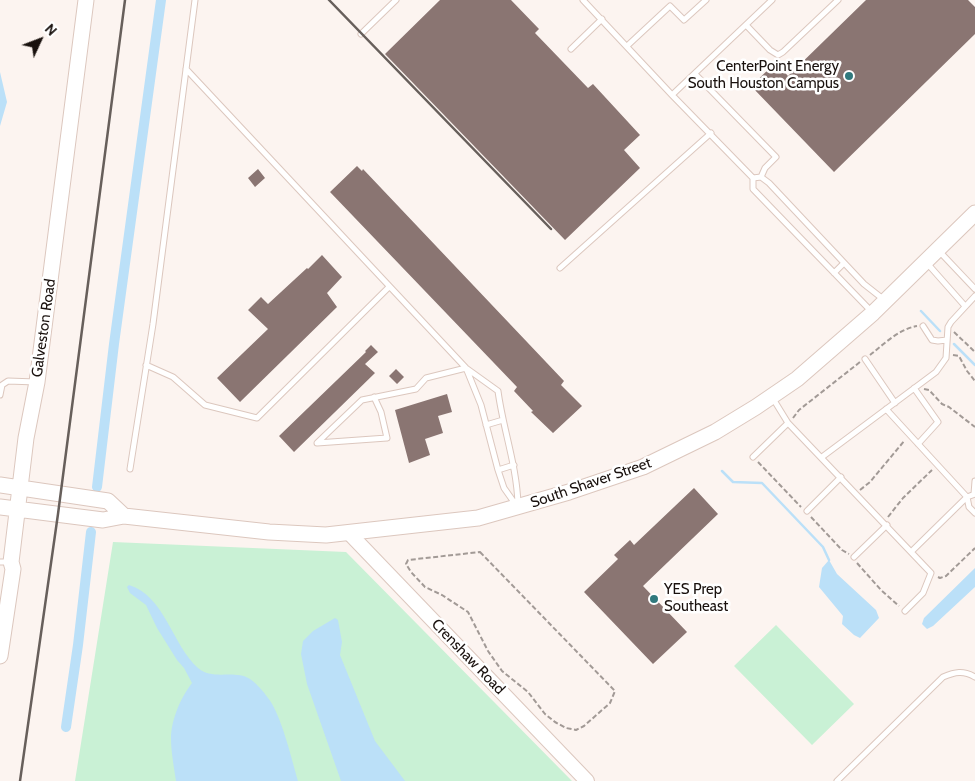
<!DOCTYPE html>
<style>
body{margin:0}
#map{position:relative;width:975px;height:781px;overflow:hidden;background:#fcf4f0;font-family:Cabin,sans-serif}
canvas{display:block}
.north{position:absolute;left:15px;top:15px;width:50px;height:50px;-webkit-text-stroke:4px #fff;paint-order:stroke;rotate:47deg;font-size:14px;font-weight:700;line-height:20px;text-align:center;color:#19110e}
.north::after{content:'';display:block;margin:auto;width:18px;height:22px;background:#19110e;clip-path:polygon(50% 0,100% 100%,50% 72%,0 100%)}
</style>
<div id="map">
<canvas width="975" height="781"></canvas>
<div class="north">N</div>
</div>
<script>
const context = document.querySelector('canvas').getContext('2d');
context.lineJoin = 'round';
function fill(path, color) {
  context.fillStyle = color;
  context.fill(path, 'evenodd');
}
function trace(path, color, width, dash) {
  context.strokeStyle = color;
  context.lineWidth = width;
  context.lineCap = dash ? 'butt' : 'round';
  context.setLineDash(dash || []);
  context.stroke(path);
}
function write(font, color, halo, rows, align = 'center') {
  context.font = font + ' Cabin,sans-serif';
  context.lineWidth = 5;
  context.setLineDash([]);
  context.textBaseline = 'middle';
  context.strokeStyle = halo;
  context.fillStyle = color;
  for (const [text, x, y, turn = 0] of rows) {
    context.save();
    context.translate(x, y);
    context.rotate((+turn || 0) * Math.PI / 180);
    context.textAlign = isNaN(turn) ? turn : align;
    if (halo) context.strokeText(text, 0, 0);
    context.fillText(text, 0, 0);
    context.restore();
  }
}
fill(new Path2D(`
 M113 542 346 552 572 781H75Z
 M776 625 854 704 812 745 734 666Z`), '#c9f1d5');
fill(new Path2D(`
 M0 72 7 102 0 126Z
 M829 560 837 574 876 610 879 618 860 638 854 635 842 624 843 616 819 587 822 568Z
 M975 568V587L933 626 927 629 922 624 924 618Z
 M129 585C165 596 172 645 198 668 213 681 234 669 250 679 256 683 264 692 268 698 281 714 292 760 298 781H176C174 767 171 752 171 738 171 720 181 697 192 683L184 668 177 660 157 628 146 605 130 593 127 587Z
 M335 618 338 620 342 642 340 655 375 741 405 781H341L307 684 301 654 303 641 313 631Z`), '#bbe0f8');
trace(new Path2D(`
 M921 311 940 331
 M954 344 975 365
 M722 471 733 482 762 483 823 547 829 560`), '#bbe0f8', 2.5);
trace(new Path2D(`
 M97 487 114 344 161 0
 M66 727 78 645 91 532`), '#bbe0f8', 10);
fill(new Path2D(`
 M440 0H511L539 29 535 33 588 88 593 84 640 135 624 150 640 168 565 240 385 54Z
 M866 0H968L975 7V34L834 172 751 86 770 68 773 72 779 66 788 76Z
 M357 166 362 171 363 169 564 381 561 385 582 406 553 433 531 412 533 411 514 391 517 387 330 192Z
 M258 169 265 178 255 187 248 178Z
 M322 255 342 277 327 293 337 307 240 402 217 378 268 329 248 310 261 297 268 304 307 268 308 269Z
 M371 345 378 352 365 364 375 373 294 452 279 436 366 352 365 351Z
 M396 369 404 377 397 384 389 376Z
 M447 394 452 412 438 416 443 433 425 439 430 455 409 463 395 410Z
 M694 488 718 514 643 586 687 632 653 664 584 592 618 559 614 555 630 540 634 545Z`), '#8a7572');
const service = new Path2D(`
 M583 0 672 95 753 178V189L871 311
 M746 25 770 50 778 55 783 52 838 0
 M361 34 396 0
 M627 46 670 6 684 20 706 0
 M571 49 602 19
 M186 69 466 368 498 391C503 429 517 466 518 505
 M695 74 776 157 765 168 761 177
 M672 95 772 0
 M753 178 761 177 769 183 864 284 883 299
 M939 251 975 289
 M926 262 965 306
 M560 268 711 133
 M834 273 844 263
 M923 326 932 340 938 341 947 340
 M865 359 895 403
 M146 365 173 377 205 405 257 418 389 287
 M466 368 481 405 498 470 504 488 516 505
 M914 388 938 422 918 444
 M0 395 2 385 8 381 36 382
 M374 397 381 412 387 438 317 443 362 400 416 389 426 378 466 368
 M772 397 788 423 931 573 923 593 905 611
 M886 409 967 497 969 507 975 513
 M486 425 503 420
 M753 457 788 423
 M822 457 936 372 946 358 948 327 951 322 975 296
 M130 469 153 324 195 0
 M498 470 514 465
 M974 494 975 481
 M807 511 841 477
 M912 551 967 497 975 494
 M854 557 887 525
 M0 562H10
 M837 781 943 677C955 672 963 670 975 677`);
const secondary = new Path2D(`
 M349 533 587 781`);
const primary = new Path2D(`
 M0 485 108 501 124 516
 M0 507 103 520 124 516 269 532 326 535 478 518 569 492 643 467 715 432 756 407 797 379 873 313 975 213
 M0 656 13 569 11 562 26 438 37 382 86 0`);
trace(service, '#dcc7be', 7);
trace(secondary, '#dcc7be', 16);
trace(primary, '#dcc7be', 17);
trace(new Path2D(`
 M954 332 975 352
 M870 355C884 344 899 329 917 326
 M953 355 959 356 967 371 975 381
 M924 389 929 390 942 404 949 407 975 427
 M793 418 799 410 860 362
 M758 462 801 507
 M860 490 870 482 905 440
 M811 517 842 550 849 554
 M888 517 903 498 932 470
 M480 552 615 691 610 703 584 726 576 730 566 728 555 722 545 714 528 692 502 671 488 651 468 612 442 595 425 587 411 572 406 564 408 560Z
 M857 563 881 590 899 606
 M938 577 940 578 946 576 975 548`), '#a29a96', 2, [5, 2.5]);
trace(service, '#fff', 5);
trace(secondary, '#fff', 14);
trace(primary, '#fff', 15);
trace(new Path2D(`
 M329 0 551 229
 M20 781 58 514 125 0`), '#675f5b', 2.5);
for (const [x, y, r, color] of [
 [849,76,5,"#30797d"],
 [654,599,5,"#30797d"]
]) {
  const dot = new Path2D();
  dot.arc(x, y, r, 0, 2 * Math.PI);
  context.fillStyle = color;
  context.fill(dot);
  trace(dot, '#fff', 2);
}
write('15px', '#19110e', '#fff', [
 ["CenterPoint Energy",839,67],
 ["South Houston Campus",839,84],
 ["YES Prep",664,590,"left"],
 ["Southeast",664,607,"left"]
], 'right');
write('15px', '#19110e', '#fff', [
 ["Galveston Road",44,328,-82],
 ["South Shaver Street",591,483,-19],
 ["Crenshaw Road",468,657,46]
]);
</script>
